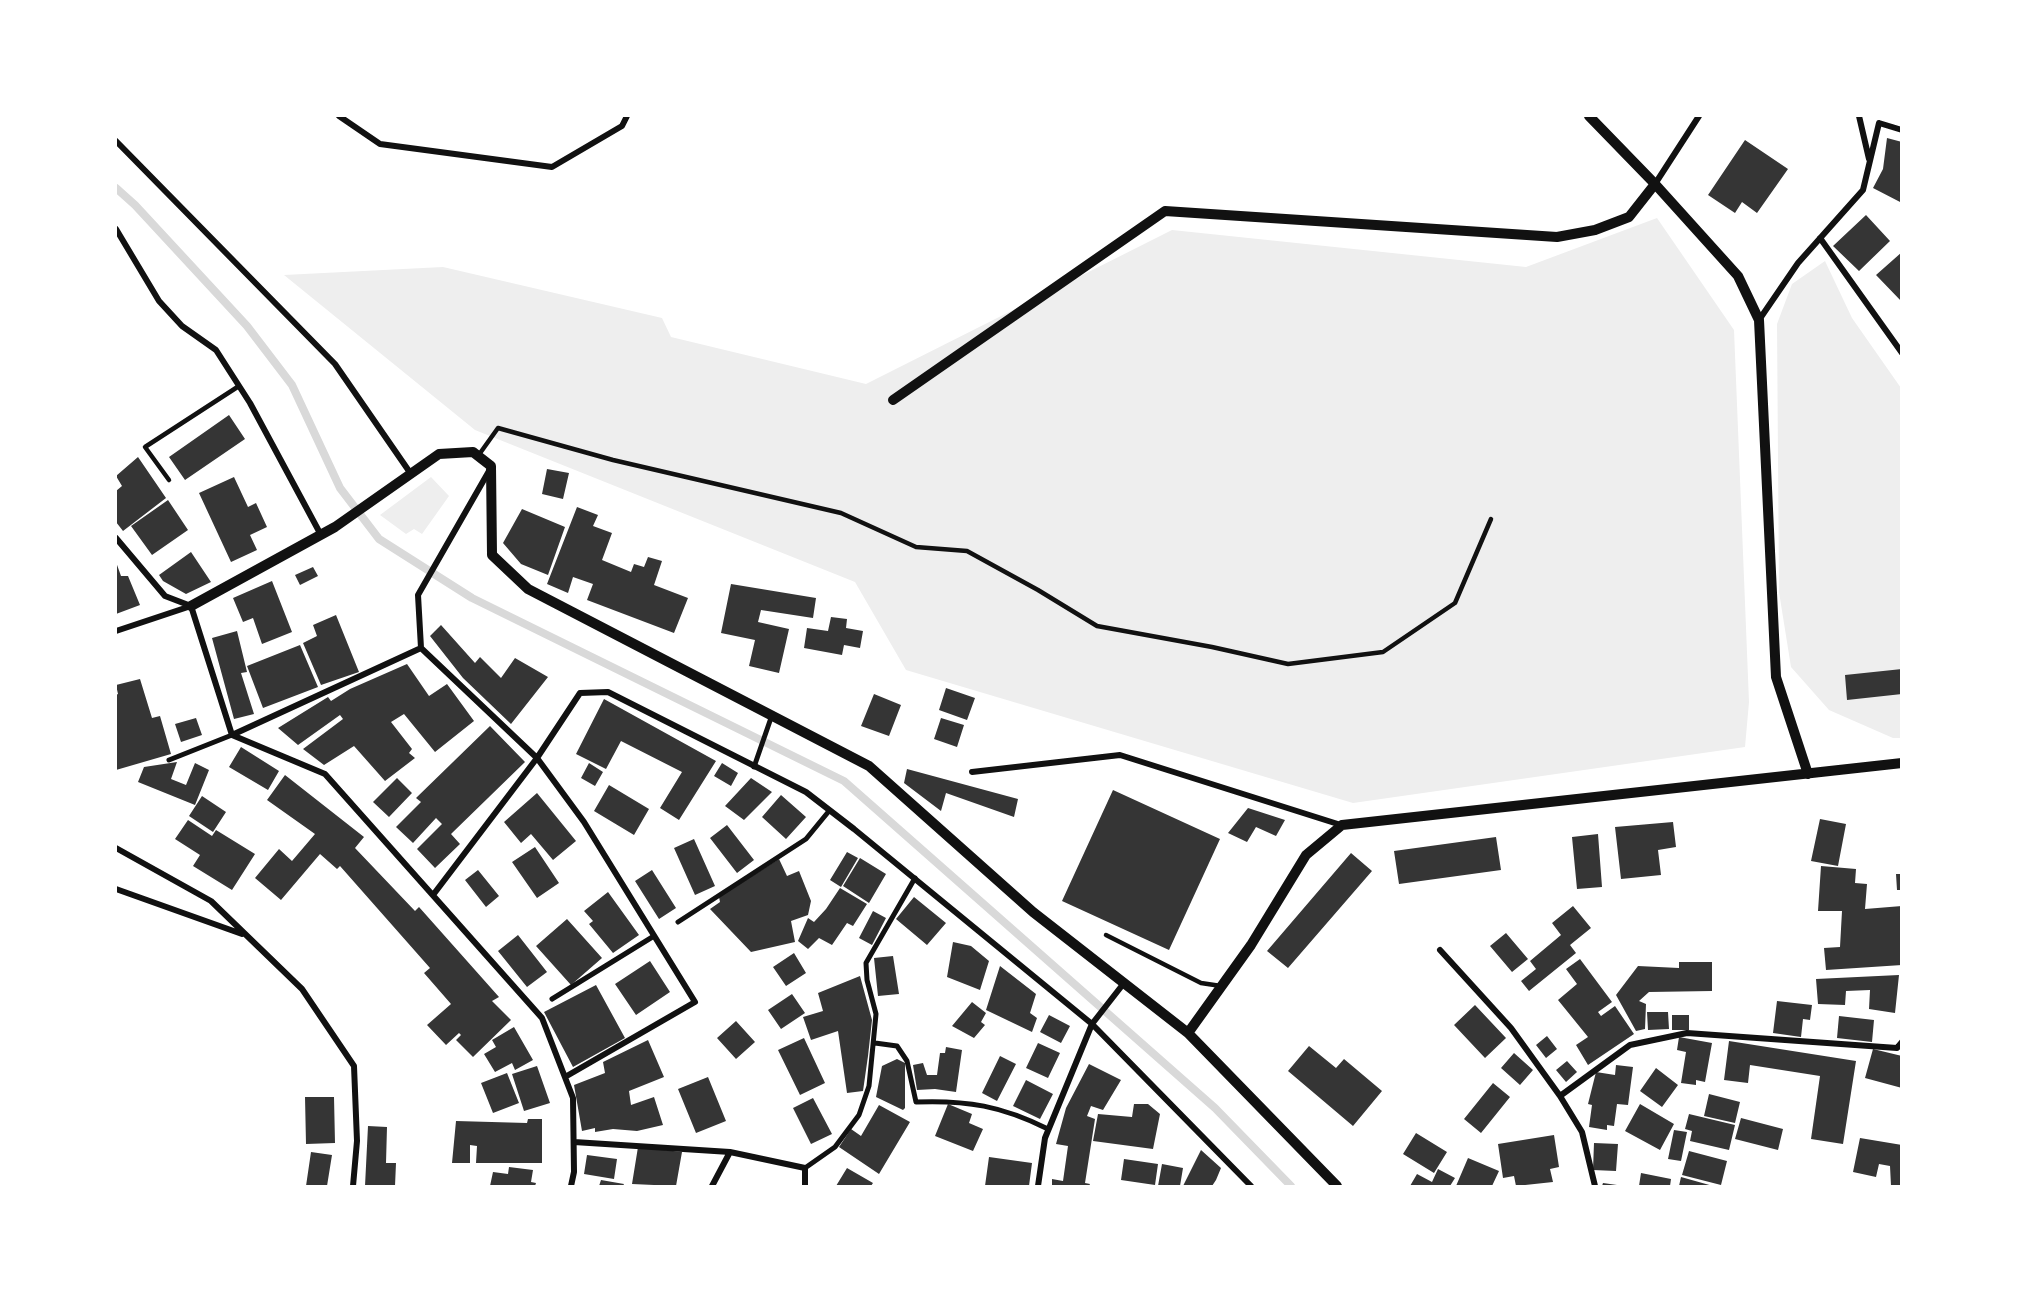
<!DOCTYPE html>
<style>
body{margin:0}
#map{position:relative;width:2017px;height:1302px;overflow:hidden;background:#fff;font-family:"Roboto Condensed",sans-serif}
canvas{display:block}
.frame{position:absolute;inset:0;border:117px solid #fff;pointer-events:none}
</style>
<div id="map">
<canvas width="2017" height="1302"></canvas>
<div class="frame"></div>
</div>
<script>
const context = document.querySelector('canvas').getContext('2d');
context.lineJoin = 'round';
function fill(path, color) {
  context.fillStyle = color;
  context.fill(path, 'evenodd');
}
function trace(path, color, width, dash) {
  context.strokeStyle = color;
  context.lineWidth = width;
  context.lineCap = dash ? 'butt' : 'round';
  context.setLineDash(dash || []);
  context.stroke(path);
}
fill(new Path2D(`
 M1657 218 1734 330 1749 702 1745 747 1353 803 906 670 855 582 475 430 284 275 443 267 662 318 671 337 866 384 1172 230 1526 267Z
 M1825 261 1852 318 1901 388V738H1893L1829 710 1791 667 1779 592 1777 324 1792 284Z
 M431 477 449 496 422 534 414 529 406 534 380 515Z`), '#eee');
trace(new Path2D(`
 M116 188 135 205 247 326 292 385 340 488 379 539 472 598 844 781 1215 1108 1291 1186`), '#d9d9d9', 8);
fill(new Path2D(`
 M1887 138 1902 142V203L1873 188 1883 169Z
 M1745 140 1788 169 1757 213 1742 202 1735 213 1708 195Z
 M1866 215 1890 241 1859 271 1833 246Z
 M1902 252V302L1876 275Z
 M229 415 245 439 185 480 169 457Z
 M138 457 166 498 123 531 116 522V491L122 486 116 476Z
 M547 469 569 473 563 499 542 494Z
 M234 477 248 507 256 503 267 527 250 535 257 550 231 562 199 493Z
 M168 500 188 530 152 555 131 526Z
 M577 507 598 515 593 526 612 533 602 560 631 572 634 564 644 567 648 557 662 561 654 585 688 598 674 633 587 600 593 584 573 577 568 593 547 584Z
 M522 509 565 527 548 575 521 564 503 543Z
 M191 552 211 582 186 594 163 581 159 575Z
 M116 562 121 576H128L140 605 116 614Z
 M313 567 318 576 300 585 295 575Z
 M272 581 292 632 262 644 253 618 243 622 233 598Z
 M731 584 816 598 813 618 761 610 758 622 789 629 779 673 749 666 755 640 721 633Z
 M336 615 359 672 321 685 303 643 317 636 313 625Z
 M831 617 847 619 846 628 863 631 860 648 844 645 842 655 804 648 807 628 828 631Z
 M441 625 475 663 480 657 501 678 515 658 548 677 511 724 463 678 430 636Z
 M237 631 247 672 241 673 254 714 234 719 212 638Z
 M300 645 318 687 263 708 247 666Z
 M407 664 429 696 447 684 474 721 435 752 404 714 391 722 412 749 409 753 415 758 385 781 354 746 324 765 303 749 343 719 340 715 298 745 278 728 328 697 331 701 350 689Z
 M1902 669V694L1847 700 1845 675Z
 M140 679 152 718 160 716 171 754 116 770V695L118 694 116 685Z
 M946 688 975 698 967 720 939 710Z
 M874 694 901 705 889 736 861 726Z
 M604 699 716 761 679 820 660 808 682 772 621 741 606 769 576 754Z
 M196 718 202 735 181 742 175 724Z
 M941 718 964 725 957 747 934 739Z
 M490 726 525 762 451 834 460 844 435 868 417 849 442 824 436 818 413 843 396 827 421 802 416 798Z
 M241 747 279 771 268 790 229 767Z
 M177 762 171 779 186 785 195 763 209 770 195 805 138 782 144 767Z
 M589 763 603 772 595 786 581 778Z
 M722 763 738 773 731 786 714 776Z
 M907 769 1018 799 1014 817 946 793 941 811 904 783Z
 M285 775 364 837 355 848 415 911 419 907 499 997 492 1001 511 1020 473 1057 456 1040 461 1035 459 1033 446 1045 427 1025 451 1004 424 973 430 968 340 866 337 869 320 854 281 900 255 878 279 849 292 861 315 834 267 800Z
 M397 778 412 793 389 817 373 802Z
 M751 778 772 792 744 820 725 806Z
 M609 785 649 809 634 835 594 811Z
 M1113 790 1220 839 1169 950 1062 901Z
 M537 793 576 841 553 860 531 834 521 843 504 822Z
 M781 795 806 817 786 839 762 817Z
 M202 796 226 812 213 832 189 816Z
 M1248 808 1285 820 1276 836 1256 827 1247 842 1228 833Z
 M1820 819 1846 824 1838 866 1811 861Z
 M188 820 212 836 216 830 255 854 232 890 193 866 200 855 175 839Z
 M1673 822 1676 847 1658 850 1661 875 1621 879 1615 827Z
 M727 825 754 860 737 873 710 838Z
 M1598 834 1602 887 1577 889 1572 837Z
 M1496 837 1501 870 1399 884 1394 851Z
 M694 839 715 886 695 895 674 848Z
 M535 847 559 883 537 898 512 862Z
 M847 852 858 858 841 887 830 880Z
 M1351 853 1372 871 1288 968 1267 951Z
 M860 858 886 874 869 903 843 886Z
 M779 859 787 876 799 871 811 901 808 915 791 921 795 942 751 952 710 909 720 902 719 897Z
 M1821 866 1856 869 1855 883 1867 884 1865 909 1902 906V965L1826 970 1824 948 1840 947 1842 911H1818Z
 M478 870 499 896 486 907 465 880Z
 M652 870 676 908 659 919 635 881Z
 M1896 874H1902V890H1897Z
 M840 888 867 904 853 926 847 923 832 945 819 938 808 949 798 941 808 918 814 922 826 909Z
 M608 892 639 935 613 953 589 924 593 921 584 911Z
 M914 897 946 923 927 945 896 919Z
 M1573 906 1591 928 1570 945 1576 953 1529 991 1521 981 1536 969 1530 961 1561 935 1552 923Z
 M873 911 886 918 872 945 859 938Z
 M567 919 602 958 571 985 536 946Z
 M1506 933 1528 959 1512 972 1490 946Z
 M518 935 547 972 527 987 498 951Z
 M953 942 971 946 989 961 980 990 947 977Z
 M794 953 806 973 786 986 773 967Z
 M893 956 899 994 878 996 874 958Z
 M1580 959 1612 1002 1598 1012 1601 1016 1615 1006 1634 1034 1588 1065 1576 1045 1588 1037 1558 1000 1577 984 1566 969Z
 M650 961 670 992 636 1015 615 984Z
 M1679 962H1712V991L1649 992 1639 1001 1646 1004 1645 1029 1636 1031 1616 995 1638 966 1679 968Z
 M1000 966 1036 994 1030 1013 1037 1018 1032 1032 986 1010Z
 M1899 975 1895 1013 1869 1009 1870 990 1846 991 1845 1005 1818 1004 1816 979Z
 M860 976 872 1020 868 1056 863 1091 847 1093 838 1031 811 1040 803 1017 823 1011 818 993Z
 M596 985 625 1038 573 1067 544 1012Z
 M792 994 805 1013 781 1029 768 1010Z
 M1777 1001 1812 1005 1810 1020 1803 1019 1801 1037 1773 1033Z
 M972 1002 986 1013 981 1022 985 1025 974 1038 952 1026Z
 M1475 1005 1506 1038 1485 1058 1454 1025Z
 M1647 1012H1668L1669 1029 1648 1030Z
 M1049 1015 1070 1026 1061 1043 1040 1032Z
 M1672 1015H1689V1030H1672Z
 M1839 1016 1874 1020 1872 1042 1837 1038Z
 M736 1021 755 1042 736 1059 717 1038Z
 M514 1027 533 1060 515 1070 512 1063 495 1072 484 1054 496 1047 492 1040Z
 M1547 1036 1557 1049 1546 1058 1536 1045Z
 M1679 1037 1712 1043 1705 1082 1696 1080V1085L1681 1083 1686 1052 1677 1050Z
 M804 1038 825 1083 800 1095 778 1050Z
 M648 1040 664 1077 629 1091 631 1105 654 1097 663 1125 637 1131 613 1129 595 1132V1128L582 1131 574 1085 605 1073 603 1062Z
 M1729 1041 1856 1061 1843 1144 1811 1139 1820 1076 1750 1065 1748 1083 1724 1080Z
 M1038 1043 1060 1053 1048 1078 1026 1068Z
 M1309 1046 1336 1068 1344 1059 1382 1091 1353 1126 1288 1071Z
 M946 1047 962 1050 956 1092 935 1089 917 1090 913 1065 923 1063 927 1075H937L940 1053H945Z
 M1873 1049 1902 1056V1088L1865 1078Z
 M1514 1053 1533 1070 1520 1085 1501 1068Z
 M1000 1056 1016 1064 997 1101 982 1093Z
 M897 1059 905 1063V1108L903 1110 876 1097 882 1066Z
 M1567 1061 1577 1072 1566 1082 1556 1070Z
 M1089 1064 1121 1080 1103 1110 1091 1106 1087 1116 1095 1119 1085 1183 1090 1184 1089 1186H1052V1179L1063 1181 1068 1146 1056 1144 1066 1108Z
 M1616 1065 1633 1067 1628 1105 1617 1104 1614 1126 1607 1125V1130L1589 1127 1592 1105 1588 1104 1596 1072 1615 1075Z
 M537 1066 550 1103 524 1111 512 1074Z
 M1656 1068 1678 1085 1662 1107 1640 1091Z
 M507 1073 519 1103 493 1113 481 1083Z
 M708 1077 726 1121 696 1133 678 1089Z
 M1026 1080 1053 1094 1040 1119 1013 1106Z
 M1493 1083 1510 1097 1481 1133 1464 1119Z
 M1709 1094 1740 1102 1735 1123 1704 1116Z
 M305 1097H334L335 1143 306 1144Z
 M813 1098 832 1134 811 1144 793 1108Z
 M948 1104 972 1114 969 1123 983 1129 973 1151 935 1136Z
 M1134 1104H1148L1160 1114 1153 1149 1093 1141 1098 1114 1132 1117Z
 M1640 1104 1674 1124 1660 1150 1625 1131Z
 M879 1105 910 1122 879 1174 839 1147 851 1129 861 1136Z
 M1689 1114 1735 1125 1729 1150 1690 1141 1692 1131 1685 1129Z
 M1741 1118 1783 1129 1778 1150 1735 1139Z
 M528 1119H542V1163H476L477 1146 470 1145V1163H452L456 1121 527 1123Z
 M368 1126 387 1127 386 1163H396L395 1186H365Z
 M1674 1130 1687 1132 1681 1161 1668 1159Z
 M1416 1133 1447 1152 1434 1173 1403 1154Z
 M1554 1135 1559 1167 1550 1169 1553 1182 1516 1186 1514 1176 1503 1178 1498 1144Z
 M1860 1138 1902 1145V1186H1891L1890 1166 1879 1164 1876 1177 1853 1172Z
 M1594 1143 1618 1144 1616 1171 1593 1170Z
 M638 1147 682 1152 676 1186 632 1184Z
 M1201 1150 1221 1168 1216 1180 1212 1186H1183Z
 M1689 1151 1727 1161 1721 1185 1682 1175Z
 M311 1152 332 1155 327 1186H306Z
 M587 1155 617 1159 614 1179 584 1174Z
 M989 1157 1032 1163 1029 1186H985Z
 M1468 1158 1499 1171 1492 1186H1456Z
 M1124 1159 1158 1164 1155 1185 1121 1180Z
 M1162 1164 1183 1168 1180 1186H1158Z
 M509 1167 533 1170 531 1182 536 1183 535 1186H490L493 1172 508 1174Z
 M847 1168 873 1183 871 1186H836Z
 M1438 1169 1455 1178 1450 1186H1410L1417 1174 1432 1182Z
 M1641 1173 1671 1179 1670 1186H1639Z
 M1681 1177 1713 1186H1679Z
 M601 1180 624 1184 623 1186H599Z
 M1603 1183 1617 1185V1186H1602Z`), '#353535');
trace(new Path2D(`
 M478 456 498 428 613 460 841 513 916 547 967 551 1038 590 1097 626 1212 647 1288 664 1383 652 1455 603 1491 519
 M169 480 145 447 239 386
 M1106 935 1201 983 1221 986`), '#111', 4.5);
trace(new Path2D(`
 M169 760 232 735
 M754 767 772 715
 M678 922 806 839 829 811
 M552 999 654 936
 M875 1043 897 1046 907 1061 916 1102C967 1100 1002 1106 1048 1129
 M805 1168 835 1147 859 1115 869 1086 876 1014 867 980 866 963 915 878`), '#111', 5);
trace(new Path2D(`
 M339 116 380 144 552 167 622 126 627 116
 M1859 116 1869 159
 M116 141 335 364 411 474
 M1655 184 1699 116
 M116 229 159 301 182 326 216 350 250 403 321 535
 M1820 238 1902 353
 M1759 320 1798 263 1863 190 1879 123 1902 130
 M116 538 165 596 191 606 232 735 325 774 542 1018 573 1098 574 1172 571 1186
 M116 631 191 606
 M421 648 537 758 584 822 695 1002 565 1077
 M232 735 421 648 418 595 489 471
 M972 772 1120 755 1341 825
 M116 848 211 901 302 989 354 1066 357 1141 353 1186
 M116 889 242 934
 M433 895 537 758 580 693 608 692 806 792 854 829 1092 1024 1251 1186
 M1440 950 1511 1028 1560 1096 1582 1132 1595 1186
 M1560 1096 1630 1045 1687 1033 1897 1048 1902 1042
 M574 1142 730 1152
 M712 1186 730 1152 805 1168V1186
 M1038 1186 1045 1138 1092 1024 1124 983`), '#111', 6);
trace(new Path2D(`
 M1589 116 1655 184
 M893 400 1165 211 1557 237 1595 230 1629 217 1655 184 1738 276 1759 320 1776 677 1808 774
 M191 606 335 527 439 454 473 452 491 466 492 555 528 589 869 766 1033 912 1188 1033 1337 1186
 M1188 1033 1251 945 1306 855 1342 825 1902 763`), '#111', 10);
</script>
